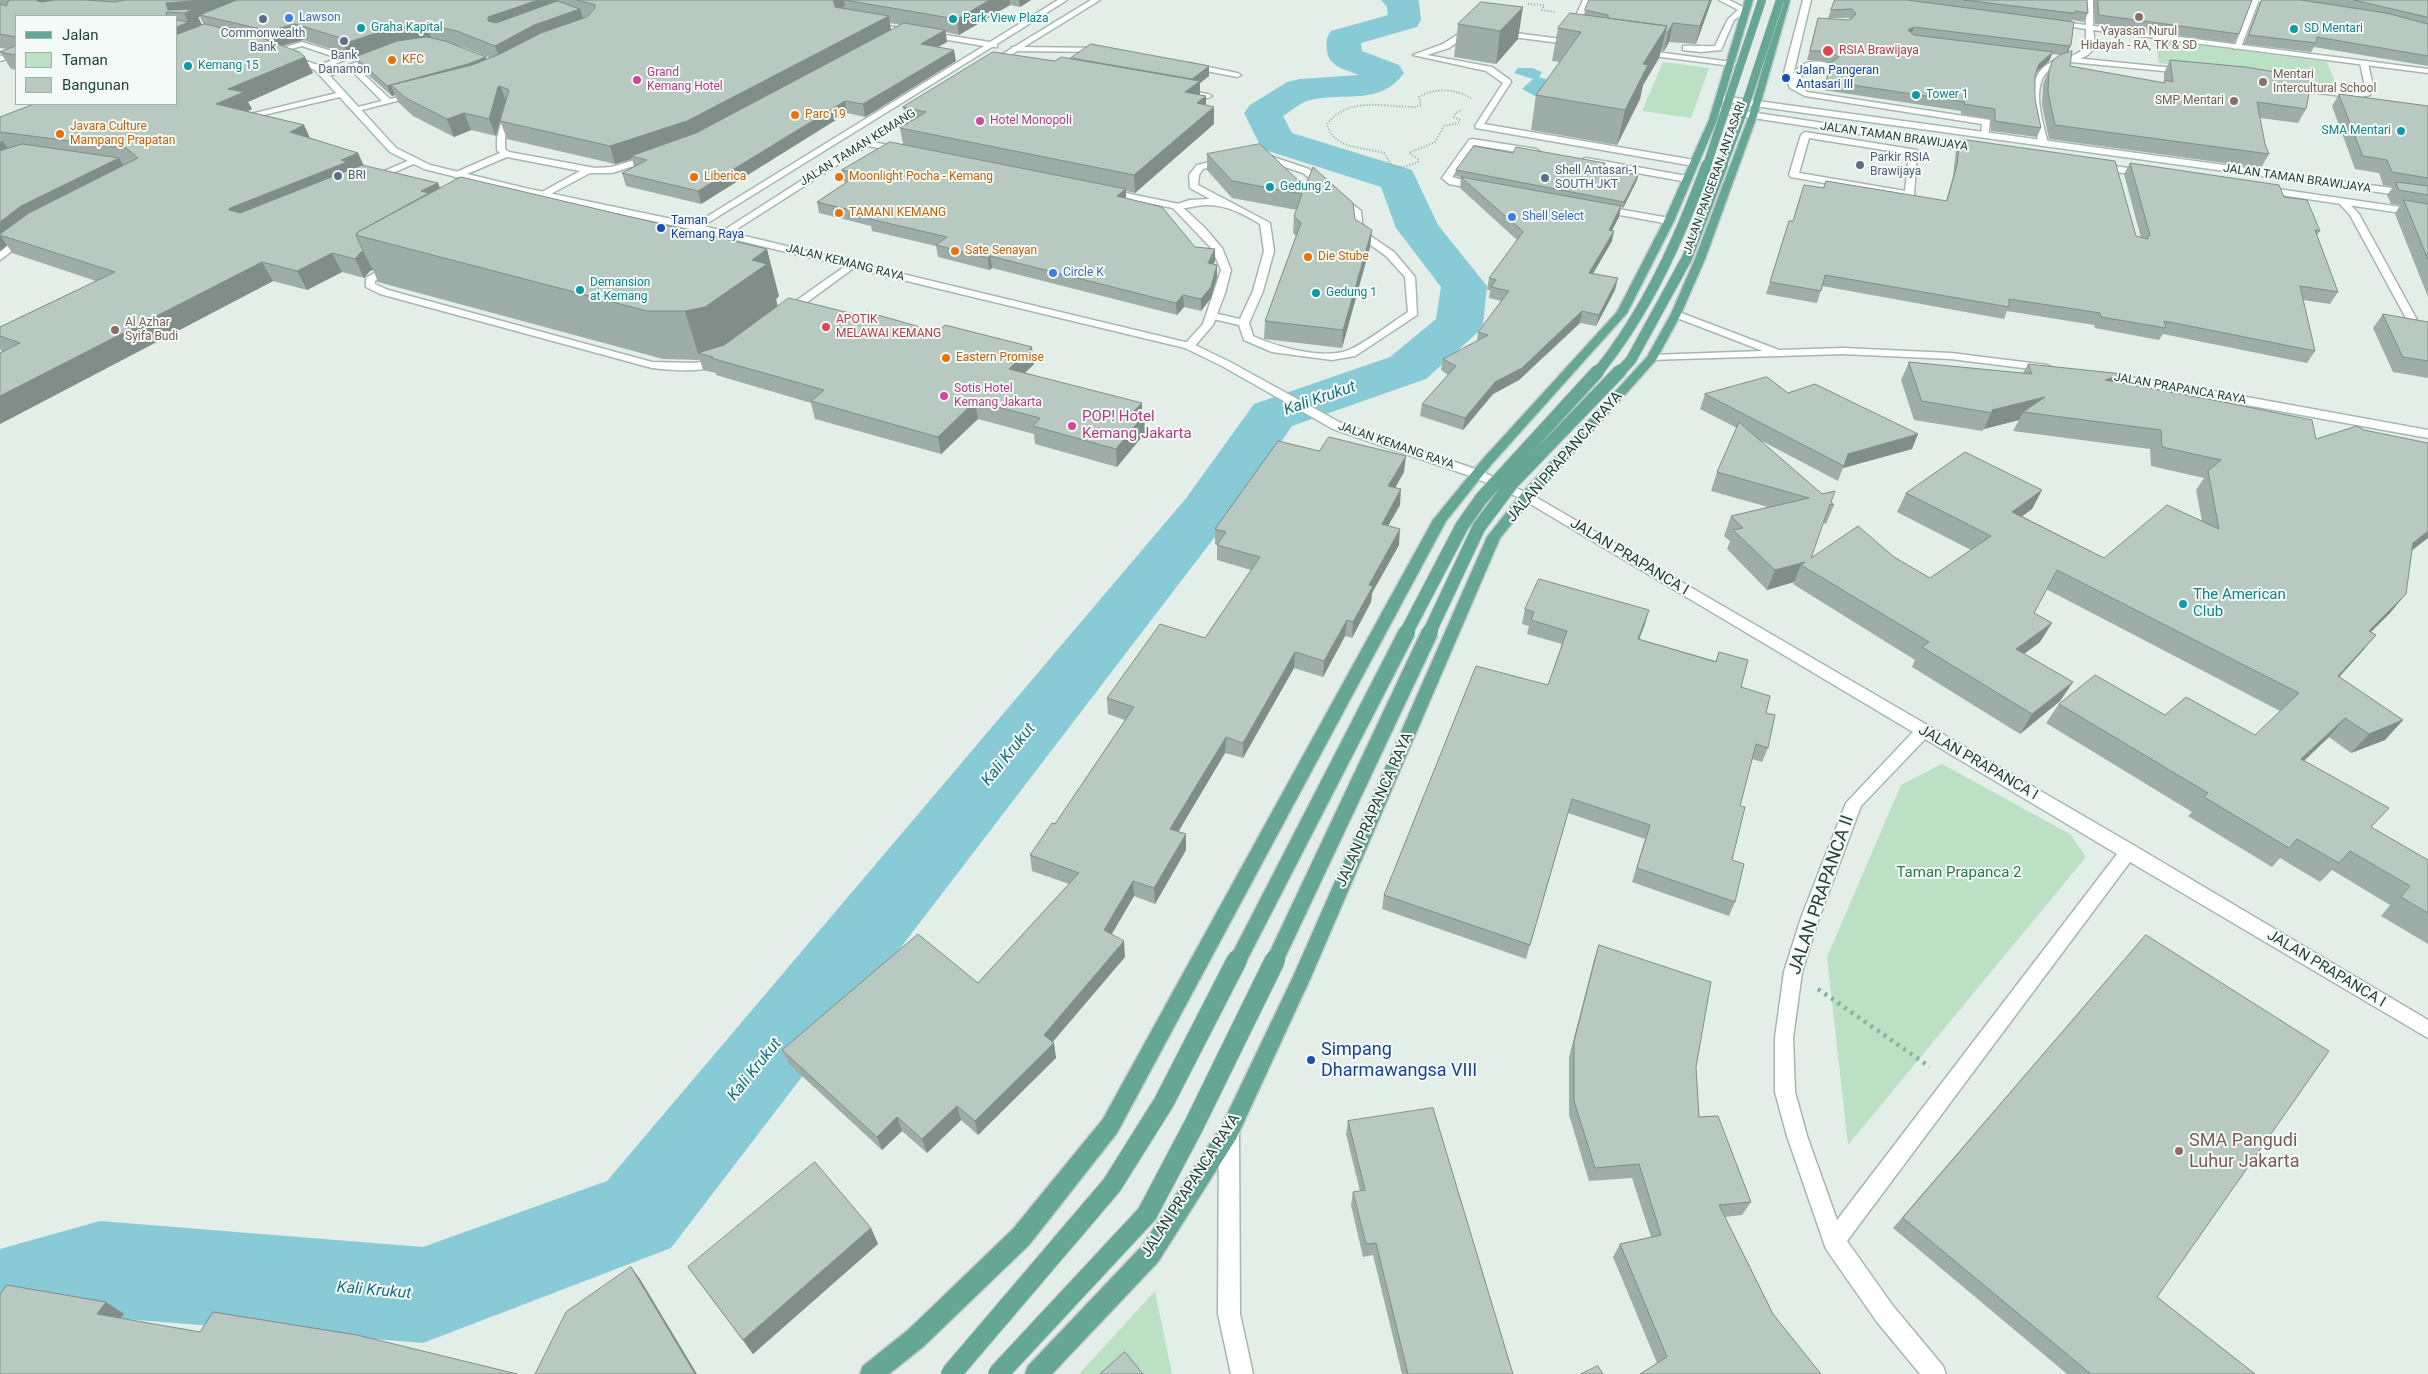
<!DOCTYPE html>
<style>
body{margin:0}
#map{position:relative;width:2428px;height:1374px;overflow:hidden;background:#e3eee9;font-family:Roboto,sans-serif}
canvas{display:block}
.legend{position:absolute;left:15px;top:15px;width:162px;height:90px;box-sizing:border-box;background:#f4faf7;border:1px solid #a0b0ab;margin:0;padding:6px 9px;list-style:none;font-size:15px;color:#224138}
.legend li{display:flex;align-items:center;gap:10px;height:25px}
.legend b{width:25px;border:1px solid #a0b0ab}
</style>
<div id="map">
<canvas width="2428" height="1374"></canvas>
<ul class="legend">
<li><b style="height:6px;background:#65a694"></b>Jalan</li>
<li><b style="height:14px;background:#bbe0c4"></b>Taman</li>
<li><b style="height:14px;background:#b8c9c2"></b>Bangunan</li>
</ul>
</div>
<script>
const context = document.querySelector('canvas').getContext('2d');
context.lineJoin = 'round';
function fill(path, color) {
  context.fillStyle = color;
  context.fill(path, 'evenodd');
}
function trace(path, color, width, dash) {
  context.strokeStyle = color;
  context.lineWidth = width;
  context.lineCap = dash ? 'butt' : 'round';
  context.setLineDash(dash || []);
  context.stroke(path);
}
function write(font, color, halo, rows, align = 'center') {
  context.font = font + ' Roboto,sans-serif';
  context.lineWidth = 4;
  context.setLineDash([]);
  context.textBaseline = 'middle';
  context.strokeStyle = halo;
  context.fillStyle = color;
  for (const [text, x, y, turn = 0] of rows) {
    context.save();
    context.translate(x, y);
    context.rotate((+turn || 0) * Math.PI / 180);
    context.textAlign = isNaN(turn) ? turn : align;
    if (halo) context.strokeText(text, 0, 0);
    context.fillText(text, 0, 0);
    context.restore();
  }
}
fill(new Path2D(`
 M2155 39 2327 62 2337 87 2159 63Z
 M1663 62 1709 68 1691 118 1642 111Z
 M1942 764 2070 834 2086 857 1848 1145 1827 957 1901 785Z
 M1155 1291 1172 1374H1079Z`), '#bbe0c4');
fill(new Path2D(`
 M1518 68H1532L1542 72 1539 77 1549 80 1548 98 1535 96 1522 89 1533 79 1514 73Z`), '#88cbd6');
fill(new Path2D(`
 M1381 0H1418L1419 2 1421 20 1417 27 1361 43 1362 51 1399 65 1404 73C1381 106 1344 92 1310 100 1301 102 1291 111 1283 116L1292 133 1412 170 1438 225 1487 286 1483 324 1476 334 1426 379 1292 426 1227 521 671 1248 423 1343 100 1317 0 1345V1249L100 1221 423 1247 607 1181 1187 497 1254 404 1390 357 1436 319 1441 287 1396 228 1381 187 1262 149 1244 113 1250 105 1287 82 1300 79 1359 75C1345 69 1328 67 1327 50 1326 41 1326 38 1331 31L1388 15 1387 7Z`), '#88cbd6');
const lane = new Path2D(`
 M1583 0H1591L1579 27 1583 32 1579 34 1571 27Z
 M1719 0H1729L1749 10 1734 20 1721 50 1701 52 1683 50V46C1694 45 1704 47 1715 46L1728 19 1738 10Z
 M1803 0H1811L1793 75C1800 60 1821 58 1834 67L1830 69 1807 67 1803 71 1798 85 1807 92 1990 120 1988 138 1981 136 1982 124 1805 96 1790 88 1784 73Z
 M2251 0H2259L2241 47 2234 49Z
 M1469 27 1476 29 1449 48 1427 55 1492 67 1510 80 1511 82 1484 124 1694 160 1699 163 1694 166 1476 128 1475 126 1503 83 1486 71 1413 55 1443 44Z
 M1500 31 1576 41 1580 43 1576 45 1497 35 1496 33Z
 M302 42 348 56 349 58 328 67 324 65 325 63 338 58 302 46 272 54 268 52Z
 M1015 47 1105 48 1109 50 1105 52 1012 51V47Z
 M1641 50 1732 62 1736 64 1732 66 1638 54V50Z
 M376 55 380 57 379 59 356 67 390 99 416 93 420 95 354 112V108L382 101 350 69 326 77 322 75Z
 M2064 57 2184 69 2188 71 2184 73 2061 61 2060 59Z
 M2364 61 2368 63 2372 82 2370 95 2356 98 2291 89 2287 87 2291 85 2356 93 2363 92 2364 82 2360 63Z
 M1189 63 1237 73 1241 75 1237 77 1186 67 1185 65Z
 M341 92 345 94 344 96 238 121 234 118Z
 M509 106 513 109 505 138V149L509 152 595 168 611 167 653 155 658 158 612 173H590L543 198 538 195 540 193 580 171 507 157 460 177H454V173L500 153 497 150V138L505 109Z
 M1805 132 1917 150 1914 195 1909 198 1791 177 1789 175 1801 135ZM1809 138 1909 154 1905 191 1799 173Z
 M1472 139 1536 149 1540 152 1536 155 1474 145 1452 177 1485 187 1480 190 1449 184 1442 178 1469 140Z
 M1258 152 1309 169 1361 211 1363 231 1394 252 1415 277 1417 315 1355 356 1332 360 1272 352 1244 340 1239 325 1209 318V314L1213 313 1240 319 1253 291 1264 251 1260 224C1243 214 1226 204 1205 205 1196 205 1178 212 1171 206L1190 200 1210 199 1190 188 1189 175 1197 165 1226 158 1231 161 1229 163 1203 169 1199 175 1198 185 1270 223 1274 251 1263 291 1249 323 1253 336C1276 347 1321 359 1346 351 1360 347 1394 321 1408 312L1405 277 1386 256 1355 234 1353 214 1303 173 1255 157 1254 155Z
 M1586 158 1687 176 1692 179 1687 182 1583 163V159Z
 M410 160 418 162 374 181 366 179Z
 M1601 206 1669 218 1674 221 1669 224 1598 211V207Z
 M393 262 397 263V267L375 281V284L388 290 652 362 695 363 720 358 726 361C712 374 670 370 652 368L380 294 366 287V278Z
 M851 262 855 263V267L791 314H783V310Z`);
const street = new Path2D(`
 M1058 0H1067L997 44V47H992L698 229 690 227 984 46 871 27 867 25 868 23 990 42Z
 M1091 0H1100L993 66 986 64Z
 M2085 0H2093V26L2428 69V73L2093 30C2094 35 2095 42 2094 46 2088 67 2049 56 2041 82 2035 101 2044 125 2048 144L2041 146C2030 123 2023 74 2052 62 2063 57 2078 57 2086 46V29L2049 23 2053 21 2086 25Z
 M2252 0H2270L2286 4 2282 6Z
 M16 52V56L0 61V56Z
 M1179 89 1208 94 1212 96 1208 98 1182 93H1179Z
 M919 105 926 107 873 142 903 148V152L867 146 726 236 718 234Z
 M1106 189 1179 204 1204 227 1222 248 1231 270 1225 293 1213 325 1193 348H1185L1183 346 1203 324 1221 270 1212 249 1173 208 1103 194 1101 192Z
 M2340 200H2346L2359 214 2417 320 2416 322 2412 323 2407 320 2350 215 2338 202Z
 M20 236 29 238 0 260V252Z
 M1676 311 1779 350 1843 348 1951 353 2047 365 2053 368 2047 371 1951 359 1843 354 1648 360 1646 358 1652 355 1763 351 1672 316V312Z
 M2102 373 2175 384 2428 430V438L2098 378 2096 376Z
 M1527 492 2135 846 2428 1020V1038L2130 862 1847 1241 1893 1306 1943 1366 1946 1374H1920L1877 1322 1826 1249 1787 1136 1775 1092V1038L1784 972 1801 918 1846 803 1913 732 1522 499 1521 496ZM1925 739 2117 854 1837 1220 1807 1136 1795 1092 1793 1038 1802 972 1819 918 1861 806Z
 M1229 1123 1236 1125 1239 1132 1240 1314 1253 1374H1231L1218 1314 1219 1132 1222 1125Z`);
const secondary = new Path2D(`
 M287 55 321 66 396 148 430 165 525 188 695 224 1193 344 1230 362 1341 423 1481 471 1533 496 1527 500 1522 499 1473 477 1333 429 1222 366 1185 348 695 230 525 194 424 169 390 152 315 70 287 59Z
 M1721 96 2428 193V199L1718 101 1717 99Z
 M1717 107 1976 146 1980 149 1976 152 1714 112 1713 110Z
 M2098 164 2144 170 2149 173 2144 176 2095 169V165Z
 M2264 187 2428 211V217L2261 192 2259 190Z`);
const primary = new Path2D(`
 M1745 0H1753L1717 120 1674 221 1627 313 1490 466 1446 521 1117 1133 1029 1245 924 1346 889 1374H860L863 1366 908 1330 1013 1229 1103 1119 1433 520 1482 460 1617 312 1664 221 1709 120Z
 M1782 0H1790L1757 116 1705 259 1681 314 1656 360 1532 499 1500 538 1311 977 1236 1139 1158 1262 1052 1374H1025L1028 1366 1142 1246 1222 1125 1293 977 1487 537 1522 493 1647 357 1671 314 1695 259 1749 116Z`);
trace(lane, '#a5b7b0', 3);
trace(street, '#a5b7b0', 3);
trace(secondary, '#a1bbb1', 3);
trace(primary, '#c1cac7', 3);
trace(new Path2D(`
 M1528 4 1544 5 1542 10 1556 12
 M1460 120 1454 117 1455 113 1462 110
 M1459 123 1444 126 1435 142 1409 153 1418 159V162L1405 167 1392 166 1384 153C1363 147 1333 149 1327 124 1349 96 1383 107 1415 107L1421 105 1419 97C1436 87 1454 89 1471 98`), '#82b4a3', 2, [1, 2]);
trace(new Path2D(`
 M1818 989 1930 1067`), '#82b4a3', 4.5, [3, 5]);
fill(lane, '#fff');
fill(street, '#fff');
fill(secondary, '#fff');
fill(primary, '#65a694');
const primaryBridgeFar4 = new Path2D(`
 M1707 165 1762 0
 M1723 165 1743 112 1780 0`);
const primaryBridgeFar3 = new Path2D(`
 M1597 373C1648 310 1679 239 1707 164
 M1619 373 1631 360 1687 258 1723 164`);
const primaryBridgeFar2 = new Path2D(`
 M1406 633 1462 526 1481 499 1598 371
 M1429 633 1479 527 1512 483 1620 371`);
const primaryBridgeFar1 = new Path2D(`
 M1237 962 1407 632
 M1274 962 1430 632`);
const primaryBridge = new Path2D(`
 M951 1374 1112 1185 1164 1102 1237 960
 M998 1374 1147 1214 1194 1125 1275 960`);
trace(primaryBridgeFar4, '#c1cac7', 9, []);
trace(primaryBridgeFar3, '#c1cac7', 12, []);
trace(primaryBridgeFar2, '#c1cac7', 15, []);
trace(primaryBridgeFar1, '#c1cac7', 19, []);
trace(primaryBridge, '#c1cac7', 22, []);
trace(primaryBridgeFar4, '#65a694', 8);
trace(primaryBridgeFar3, '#65a694', 10);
trace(primaryBridgeFar2, '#65a694', 13);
trace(primaryBridgeFar1, '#65a694', 16);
trace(primaryBridge, '#65a694', 20);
fill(new Path2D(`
 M0 0H1031L1020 7 1010 5 959 35 946 32 947 42 938 47 956 61 865 117 847 113 701 204 626 186 622 173 634 167 632 159 615 164 507 139 500 121 505 104 496 136 471 130 454 137 413 116 398 102 395 95 392 96 359 67 356 58 350 60 347 54 303 40 282 46 313 73 248 102 252 109 247 111 304 125 310 138 358 153 364 166 438 183 440 188 779 296 776 299 777 306 1034 364 1025 373 1142 415 1145 433 1117 467 1035 444 1034 434 978 419 941 454 815 419 811 403 716 375V373L703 370 700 360 663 359 378 282 373 270 370 271 364 278 342 272 307 290 273 281 0 424V353L2 352 0 349V327L96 281 12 253 7 245 0 251V117L176 104V16H16V70L11 69 0 52 8 49 0 48ZM198 17H200L204 25 193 29 202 25ZM890 23 901 25 891 30ZM458 46 463 47 490 58 487 59Z
 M1835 0H2087L2088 13 2084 22 2072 20 2071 21 2074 22 2068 52 2070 66 2163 83 2164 81V73L2170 60 2306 109 2298 123 2260 118 2265 144 2269 154 2261 168 2049 139 2042 105 2043 84 2053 60 2061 55 2052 54 2049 61 2036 73 2035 75V99L2041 128 2037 137 1991 131V119L1961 114V111L1823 90 1831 64 1824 61 1807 60 1818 18 1850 20 1849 18H1828Z
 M2093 0H2252L2239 34 2234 43 2095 24Z
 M2261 0H2428V66L2314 47 2311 52 2244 44Z
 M1481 2 1518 39 1496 64 1454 57 1458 24Z
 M1710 5 1696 44 1669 42 1664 51H1661L1659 58 1643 85 1640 99 1617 145 1531 130 1536 95 1560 62 1552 61 1558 28 1584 15 1585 10Z
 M1071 58 1209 76 1200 83V95L1206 105 1214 124 1135 193 1126 191V198L1195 247 1215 249V261L1213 265H1217V277L1211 298 1201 311 1184 307 1177 315 992 268 989 270 938 257 936 246 872 231 871 226 819 213 817 202 847 182H844L842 170 903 144 900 128 906 125 903 107 1055 61 1071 59Z
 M2339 94 2428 106V297L2395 214 2400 205 2391 204 2387 195 2393 187 2383 185 2379 173 2355 169 2332 106Z
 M1960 139 2136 236 2141 238 2124 174 2130 163 2284 197 2320 231 2317 235 2338 292 2330 304 2303 300 2315 351 2307 363 2163 334 2159 340 2095 328 2094 325 2007 311 2004 319 1822 286 1817 303 1766 294 1789 221H1793L1800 196 1823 188 1826 181 1946 201 1953 176 1956 150Z
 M1207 154 1305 187 1372 230 1370 247 1342 348 1264 339 1265 321 1296 236 1293 233 1294 216 1297 210 1232 198 1207 170Z
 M1604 169 1638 175 1637 180 1623 208 1621 207 1619 217 1612 230V241L1593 273 1615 290 1596 326 1580 323 1519 380 1493 394 1463 430 1420 416 1422 404 1448 375 1441 370 1443 359 1477 341 1478 332 1501 301 1489 298 1490 290H1487L1489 278 1517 240 1460 188 1461 177 1505 185 1455 176 1456 170Z
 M2383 314 2428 322V378L2393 372 2373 328Z
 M1909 362 2023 373 2028 364 2123 374 2118 383 2316 439 2364 430 2428 443V538L2412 550 2390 613 2370 632 2376 635 2339 677 2403 720 2385 740 2351 753 2329 737 2304 760 2371 827 2428 860V944L2381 916 2390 905 2332 870 2320 882 2280 858 2272 867 2188 816 2192 812 2046 723 2059 704 2165 715 2255 735 2280 711 2046 589 2034 613 2052 623 2040 642 2024 654 2073 682 2060 701 2020 734 1912 667 1915 660 1793 584 1794 582 1767 590 1727 549 1730 541 1724 536 1731 516 1768 507 1711 491 1717 472 1737 428 1700 409 1705 394 1788 393 1912 449 1843 468 1838 481 1760 440 1834 505 1826 524 1823 523 1811 558 1894 557 1930 578 1971 550 1897 512 1906 493 2042 490 2032 509 2022 516 2104 558 2202 521 2196 490 2204 478 2151 466 2150 449 2013 431 2019 420 1984 429 1982 431 1914 420 1901 380Z
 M1404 472 1395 488 1400 505 1388 526 1399 545 1372 593 1371 602 1352 638 1345 636 1323 677 1294 668 1243 758 1225 753 1178 832 1186 850 1155 904 1134 896 1112 934 1125 957 1053 1042 1056 1058 978 1135 961 1120 927 1153 902 1131 882 1150 789 1064 782 1050 978 983 1069 884 1032 871 1030 855 1055 824 1125 720 1108 714 1107 698 1205 638 1251 570 1217 560V545L1215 544V529Z
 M1525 609 1645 624 1639 639 1716 661 1719 652 1741 687 1766 713 1768 748 1762 762 1752 759 1740 806 1732 860 1735 902 1729 916 1632 882 1645 839 1568 813 1526 959 1382 909 1384 895 1548 685 1562 644 1527 634 1529 626 1522 624Z
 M2146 935 2157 1297 2255 1374H2067L1893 1228Z
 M1599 945 1696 1067 1699 1117 1751 1202 1742 1215 1725 1217 1773 1314 1657 1363 1613 1257 1620 1244 1651 1237 1632 1178 1589 1181 1569 1115V1057L1594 960Z
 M1348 1121 1513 1374H1402L1373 1255 1363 1257 1351 1205 1353 1192 1360 1191 1346 1134Z
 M871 1228 878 1244 753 1354 688 1267Z`), '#9eada7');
fill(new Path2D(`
 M38 0H77L46 16 37 1Z
 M194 0H265L200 15V17H198L202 25 193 29 176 46V27L188 22 184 13 168 10 166 3Z
 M538 0H558L561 9 493 33 488 21V17Z
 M833 0H844L845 6 835 11Z
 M990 0H1010V5L959 35 957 19Z
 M1019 0H1031L1020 7Z
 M1710 0H1712L1710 5 1696 44 1700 26Z
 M1523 7 1518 39 1496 64 1500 31Z
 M580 9 585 25 501 62 495 46 534 25Z
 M889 16 891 32 692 138 631 156 632 159 615 164 610 146Z
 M1673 23 1669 42 1664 51 1668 32Z
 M295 24 303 40 277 47 269 31Z
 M426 24 432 40 355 57 356 58 350 60 343 44 394 27Z
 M1667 26 1659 58 1643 85 1640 99 1617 145 1625 110 1643 64Z
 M1914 27 1911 36 1908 30Z
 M945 30 947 42 923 55 921 44Z
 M2071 45 2067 54 2065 55 2069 46Z
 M954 50 956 61 865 117 863 104Z
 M2053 52 2049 61 2035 73 2039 64Z
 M305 57 313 73 248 102 252 109 225 121 216 104 228 89Z
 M486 57 490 67 391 85 395 95 392 96 387 86Z
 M1209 66V76L1200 83V98L1185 92 1192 79Z
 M500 86 507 103 504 105 496 136 489 119 498 87Z
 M1206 96V113L1214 107V124L1135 193 1134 175 1197 103Z
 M845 101 847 113 701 204 698 191Z
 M464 113 471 130 454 137 447 119Z
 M304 125 312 143 290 132Z
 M3 141 15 159 0 164V142Z
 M358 153 366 171 240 226 229 210 230 208Z
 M119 158 130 176 0 235V222L21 206Z
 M1638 175 1637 180 1623 208 1624 202Z
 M438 183 445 201 421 191Z
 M1126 189V200L1117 196Z
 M1621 206 1619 217 1607 240 1609 230Z
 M1372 230 1370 247 1342 348 1343 330Z
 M1614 231 1612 241 1587 284 1589 273Z
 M0 235 7 245 0 251Z
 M767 249 779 296 776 299 779 311 719 355 698 353 700 360 685 311 752 260Z
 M1215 249V261L1208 275V263Z
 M363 251 373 270 370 271 364 278 355 259 361 252Z
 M332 253 342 272 307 290 297 271Z
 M990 256 992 268 989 270 988 258Z
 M262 262 273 281 0 424V396Z
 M1217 265V277L1211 298 1201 311V299Z
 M1618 278 1615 290 1596 326 1599 315Z
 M1183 295 1184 307 1177 315 1176 303Z
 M1582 311 1580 323 1519 380 1493 394 1463 430 1465 418 1495 382Z
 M1032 347 1034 364 1011 386 1009 369Z
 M2123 374 2113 392 2105 380Z
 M2045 397 2023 412 2019 420 1984 429 1992 410Z
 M975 401 978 419 941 454 938 437Z
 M1142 403V417L1144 415 1145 433 1117 467 1116 449 1133 412Z
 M1918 434 1912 449 1843 468 1848 454Z
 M1406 456 1404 472 1387 502 1388 486Z
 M1401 489 1400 505 1380 540 1382 524Z
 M2042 490 2032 509 2002 531 2012 512Z
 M1400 529 1399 545 1372 593 1371 602 1352 638 1353 622 1369 585Z
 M2428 531V538L2397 562 2413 543Z
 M1805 562 1801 565 1794 582 1767 590 1775 570Z
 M2406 594 2390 613 2352 651 2369 631Z
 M1649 610 1645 624 1634 653 1638 639Z
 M1347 620 1345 636 1323 677 1324 661Z
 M2052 623 2040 642 2005 668 2016 649Z
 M2376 635 2360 654 2322 696 2338 676Z
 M1295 652 1294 668 1243 758V743Z
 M2073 682 2060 701 2020 734 2032 714Z
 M2345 718 2329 737 2285 779 2301 759Z
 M2403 720 2385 740 2351 753 2369 734Z
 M1226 737 1225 753 1171 844 1170 829Z
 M1186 834V850L1155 904 1154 888Z
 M1133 881 1134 896 1105 945 1104 930Z
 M1124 941 1125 957 1046 1049 1044 1035Z
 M1054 1043 1056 1058 978 1135 975 1121Z
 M957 1106 961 1120 927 1153 922 1139Z
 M897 1117 902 1131 882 1150 877 1137Z
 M871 1228 878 1244 753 1354 743 1340Z
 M631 1267 640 1279 697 1374H695Z
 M106 1302 124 1314 115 1325 97 1314Z`), '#818d88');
const building = new Path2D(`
 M9 0H38L37 1 42 2 54 0H86L115 2 124 0H122H194L191 1 166 3 168 10 194 9 184 13 166 12 167 16H16V37L0 34V4L6 6Z
 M237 0H538L488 17V21L496 23 557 1 580 9 534 25 495 46 457 31 426 24 394 27 343 44 341 38 295 24 269 31 200 15Z
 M577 0H833L835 7 889 16 687 121 610 146 500 121 509 90 500 86 498 87 489 119 464 113 447 119 406 98 391 85 472 65 500 54 541 33 587 17 595 8V5Z
 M845 0H990L957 19Z
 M1589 0H1710L1700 26 1673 23 1668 32H1665L1667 26 1608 18V15L1585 10Z
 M1835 0H1907L2074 22 2071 45 2069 46 1914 27 1908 30 1914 35 2053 52 2039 64 2035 75V99L2041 128 1995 121V109L1964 104 1965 102 1826 81 1832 62 1839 57 1827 51H1810L1818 18 1850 20 1856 14 1852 9 1831 10Z
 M1964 0H2087L2088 13 2075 11V13Z
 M2098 0H2252L2239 34 2099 15Z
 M2262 0H2301L2386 13 2428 24V56L2317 37 2316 43 2249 35Z
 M2354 0H2428V17Z
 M1481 2 1523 7 1500 31 1458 24Z
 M1570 13 1667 26 1643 64 1648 65 1625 110 1536 95 1581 32 1558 28Z
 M176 20 189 22 176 27Z
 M904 23 945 30 921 44 954 50 863 104 845 101 698 191 622 173 647 160 631 156 696 133Z
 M205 24 259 37 299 52 305 57 228 89 244 92 216 104 304 125 290 132 358 153 341 160 347 162 230 208 229 210 240 213 362 165 438 183 421 191 429 193 358 232 356 235 363 251 361 252 355 259 332 253 297 271 262 262 0 396V353L20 343 0 336V327L115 272 0 235V234L29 213 138 158 126 148 0 132V117L34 104H176V35Z
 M427 37 445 41 486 57 468 64 387 86 355 57 397 41Z
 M1091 44 1209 66 1192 79 1071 58Z
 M16 46V55L0 52Z
 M2072 51 2070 66 2165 83V80L2173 82 2170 60 2245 67 2312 78 2306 109 2257 102 2265 144 2269 154 2055 125 2048 92 2049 70 2053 60 2060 55Z
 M993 52 1055 61 1061 57 1200 81 1185 92 1206 96 1197 103 1214 107 1134 175 900 128 926 112 903 107Z
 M2339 94 2428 106V178L2392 172 2387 160 2363 156Z
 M1960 139 2115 161 2136 236 2147 239 2150 235 2130 163 2279 185 2284 197 2307 200 2320 231 2315 230 2338 292 2300 286 2315 351 2164 321 2166 328 2101 317 2100 313 2009 299V307L1825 275 1821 291 1770 282 1789 221H1793L1804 185 1824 188 1826 181 1947 201 1957 165Z
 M890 142 1126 189 1117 196 1162 207 1195 247 1215 249 1208 263 1217 265 1211 287 1201 299 1183 295 1176 303 990 256 988 258 936 245 947 237 870 219 875 216 817 202 859 174 842 170Z
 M23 144 119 158 21 206 0 222V151Z
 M1260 144 1305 187 1313 167 1353 203 1355 219 1372 230 1343 330 1265 321 1301 223 1294 216 1302 194 1232 181 1207 154Z
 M1474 146 1513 153 1516 147 1605 163 1603 169 1638 175 1624 202 1456 170Z
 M461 177 767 249 752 260 767 264 705 307 685 311H647L356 235 358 232Z
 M1461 177 1621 206 1609 230 1614 231 1589 273 1618 278 1599 315 1582 311 1522 368 1495 382 1465 418 1422 404 1456 366 1443 359 1488 335 1478 332 1509 291 1491 287 1496 280 1489 278 1523 232Z
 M2396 182 2428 186V195L2399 190Z
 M2404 200 2428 204V259Z
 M789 298 862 316 867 312 938 332 945 325 1032 347 1009 369 1142 403 1133 412 1144 415 1116 449 1033 426 1040 418 975 401 938 437 811 401 824 390 711 358 713 357 698 353 724 345Z
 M2383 314 2428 322V361L2403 357Z
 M1909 362 2032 374 2028 364 2123 374 2105 380 2218 401 2312 420 2316 439 2357 426 2364 430 2428 443V531L2413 543 2406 594 2369 631 2376 635 2338 676 2403 720 2369 734 2345 718 2301 759 2389 808 2371 827 2428 860V913L2401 897 2410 886 2350 851 2339 863 2297 839 2289 848 2204 797 2208 793 2059 704 2095 675 2165 715 2186 697 2255 735 2299 693 2057 570 2034 613 2052 623 2016 649 2073 682 2032 714 1922 647 1929 642 1801 565 1805 562 1775 570 1733 530 1743 528 1731 516 1809 498 1717 472 1739 422 1822 494 1835 491 1831 502 1834 505 1830 504 1811 558 1858 526 1894 557 1930 578 1991 536 1906 493 1965 452 2042 490 2012 512 2104 558 2167 505 2219 529 2208 471 2221 460 2162 447 2161 430 2023 412 2045 397 1992 410V413L1922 401Z
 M1767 377 1788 393 1815 384 1918 434 1848 454 1844 466 1705 394Z
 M1329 437 1406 456 1388 486 1401 489 1382 524 1400 529 1369 585 1373 586 1353 622 1347 620 1324 661 1295 652 1243 743 1226 737 1170 829 1186 834 1154 888 1133 881 1104 930 1124 941 1044 1035 1054 1043 975 1121 957 1106 922 1139 897 1117 877 1137 782 1050 918 934 978 983 1079 873 1030 855 1052 823 1055 824 1134 707 1107 698 1160 624 1205 638 1260 557 1217 545 1226 532 1215 529 1278 441 1319 451Z
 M1539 579 1649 610 1638 639 1716 662 1719 652 1748 660 1741 687 1770 696 1766 713 1775 715 1768 748 1756 744 1740 806 1745 807 1732 860 1744 864 1735 902 1637 868 1650 825 1572 799 1530 945 1384 895 1476 666 1548 685 1567 631 1531 620 1534 612 1525 609Z
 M2146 935 2329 1051 2157 1297 2255 1374H2091L1903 1218Z
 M1599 945 1711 982 1696 1067 1699 1117 1718 1116 1751 1202 1719 1205 1773 1314 1821 1374H1640L1667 1357 1620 1244 1661 1235 1639 1164 1595 1168 1574 1101V1042Z
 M1433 1108 1513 1374H1408L1376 1243 1366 1244 1353 1192 1365 1190 1348 1121Z
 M815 1162 871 1228 743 1340 688 1267Z
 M631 1267 695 1374H535L566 1312Z
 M7 1285 106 1302 97 1314 200 1332 213 1312 357 1335 517 1374H0V1295Z
 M1125 1352 1143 1374H1100Z
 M1598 1366 1603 1374H1581Z`);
fill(building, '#b8c9c2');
trace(building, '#818d88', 1);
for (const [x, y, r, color] of [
 [2139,17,5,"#8d6e63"],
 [289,18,5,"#3f7fe0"],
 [263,19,5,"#5c6f8a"],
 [953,19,5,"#0f9aa8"],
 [361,28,5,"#0f9aa8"],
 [2294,29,5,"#0f9aa8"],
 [344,41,5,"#5c6f8a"],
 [1828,51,6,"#e0444e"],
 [392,60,5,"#e8710a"],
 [188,66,5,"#0f9aa8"],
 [1786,78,5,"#1a4fb4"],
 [637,80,5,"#d1479c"],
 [2263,82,5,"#8d6e63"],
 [1916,95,5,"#0f9aa8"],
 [2234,101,5,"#8d6e63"],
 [795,115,5,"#e8710a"],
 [980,121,5,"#d1479c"],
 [2401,131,5,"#0f9aa8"],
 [60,134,5,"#e8710a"],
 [1860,165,5,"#5c6f8a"],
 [338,176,5,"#5c6f8a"],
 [694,177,5,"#e8710a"],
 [839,177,5,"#e8710a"],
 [1545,178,5,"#5c6f8a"],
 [1270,187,5,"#0f9aa8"],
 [839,213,5,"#e8710a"],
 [1512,217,5,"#3f7fe0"],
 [661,228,5,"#1a4fb4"],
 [955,251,5,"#e8710a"],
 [1308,257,5,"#e8710a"],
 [1053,273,5,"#3f7fe0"],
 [580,290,5,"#0f9aa8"],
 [1316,293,5,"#0f9aa8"],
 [826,327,5,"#e0444e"],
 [115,330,5,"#8d6e63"],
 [946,358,5,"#e8710a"],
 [944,396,5,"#d1479c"],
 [1072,426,5,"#d1479c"],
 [2183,604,5,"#0f9aa8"],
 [1311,1060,5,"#1a4fb4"],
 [2179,1151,5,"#8d6e63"]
]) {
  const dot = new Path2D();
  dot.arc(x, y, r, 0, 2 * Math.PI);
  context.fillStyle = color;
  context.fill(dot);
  trace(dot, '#f4faf7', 2);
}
write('12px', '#366cbe', '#f4faf7', [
 ["Lawson",299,18],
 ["Shell Select",1522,217],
 ["Circle K",1063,273]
], 'left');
write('12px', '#0d838f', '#f4faf7', [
 ["Park View Plaza",963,19],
 ["Graha Kapital",371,28],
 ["SD Mentari",2304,29],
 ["Kemang 15",198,66],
 ["Tower 1",1926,95],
 ["SMA Mentari",2391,131,"right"],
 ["Gedung 2",1280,187],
 ["Demansion",590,283],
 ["at Kemang",590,297],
 ["Gedung 1",1326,293]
], 'left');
write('12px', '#785e54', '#f4faf7', [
 ["Yayasan Nurul",2139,32,"center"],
 ["Hidayah - RA, TK & SD",2139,46,"center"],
 ["Mentari",2273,75],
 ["Intercultural School",2273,89],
 ["SMP Mentari",2224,101,"right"],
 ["Al Azhar",125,323],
 ["Syifa Budi",125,337]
], 'left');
write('12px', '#4e5e75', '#f4faf7', [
 ["Commonwealth",263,34,"center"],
 ["Bank",263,48,"center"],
 ["Bank",344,56,"center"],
 ["Danamon",344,70,"center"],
 ["Parkir RSIA",1870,158],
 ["Brawijaya",1870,172],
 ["Shell Antasari-1",1555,171],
 ["SOUTH JKT",1555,185],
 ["BRI",348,176]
], 'left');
write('12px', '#be3a42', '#f4faf7', [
 ["RSIA Brawijaya",1839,51],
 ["APOTIK",836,320],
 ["MELAWAI KEMANG",836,334]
], 'left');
write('12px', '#c56008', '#f4faf7', [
 ["KFC",402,60],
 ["Parc 19",805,115],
 ["Javara Culture",70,127],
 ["Mampang Prapatan",70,141],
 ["Liberica",704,177],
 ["Moonlight Pocha - Kemang",849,177],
 ["TAMANI KEMANG",849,213],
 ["Sate Senayan",965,251],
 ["Die Stube",1318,257],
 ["Eastern Promise",956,358]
], 'left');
write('12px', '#164399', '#f4faf7', [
 ["Jalan Pangeran",1796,71],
 ["Antasari III",1796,85],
 ["Taman",671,221],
 ["Kemang Raya",671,235]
], 'left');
write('12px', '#b23c85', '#f4faf7', [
 ["Grand",647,73],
 ["Kemang Hotel",647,87],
 ["Hotel Monopoli",990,121],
 ["Sotis Hotel",954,389],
 ["Kemang Jakarta",954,403]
], 'left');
write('12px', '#224138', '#f4faf7', [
 ["JALAN TAMAN BRAWIJAYA",1894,137,8],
 ["JALAN TAMAN KEMANG",858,148,-32],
 ["JALAN PANGERAN ANTASARI",1715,178,-70],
 ["JALAN TAMAN BRAWIJAYA",2297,179,8],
 ["JALAN KEMANG RAYA",845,263,14],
 ["JALAN PRAPANCA RAYA",2180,389,10],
 ["JALAN KEMANG RAYA",1396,446,19]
]);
write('15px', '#b23c85', '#f4faf7', [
 ["POP! Hotel",1082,417],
 ["Kemang Jakarta",1082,434]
], 'left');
write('15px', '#224138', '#f4faf7', [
 ["JALAN PRAPANCA RAYA",1565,457,-49],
 ["JALAN PRAPANCA I",1629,557,31],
 ["JALAN PRAPANCA I",1978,763,30],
 ["JALAN PRAPANCA RAYA",1375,810,-66],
 ["JALAN PRAPANCA I",2326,969,31],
 ["JALAN PRAPANCA RAYA",1191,1186,-57]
]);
write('15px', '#0d838f', '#f4faf7', [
 ["The American",2193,595],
 ["Club",2193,612]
], 'left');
write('15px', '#297b47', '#f4faf7', [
 ["Taman Prapanca 2",1959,873]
]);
write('italic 16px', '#177181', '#f4faf7', [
 ["Kali Krukut",1320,399,-19],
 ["Kali Krukut",1009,755,-51],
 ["Kali Krukut",755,1070,-51],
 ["Kali Krukut",374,1291,5]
]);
write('18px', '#224138', '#f4faf7', [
 ["JALAN PRAPANCA II",1822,895,-71]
]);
write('18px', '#164399', '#f4faf7', [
 ["Simpang",1321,1050],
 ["Dharmawangsa VIII",1321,1071]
], 'left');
write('18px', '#785e54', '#f4faf7', [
 ["SMA Pangudi",2189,1141],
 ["Luhur Jakarta",2189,1162]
], 'left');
</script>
